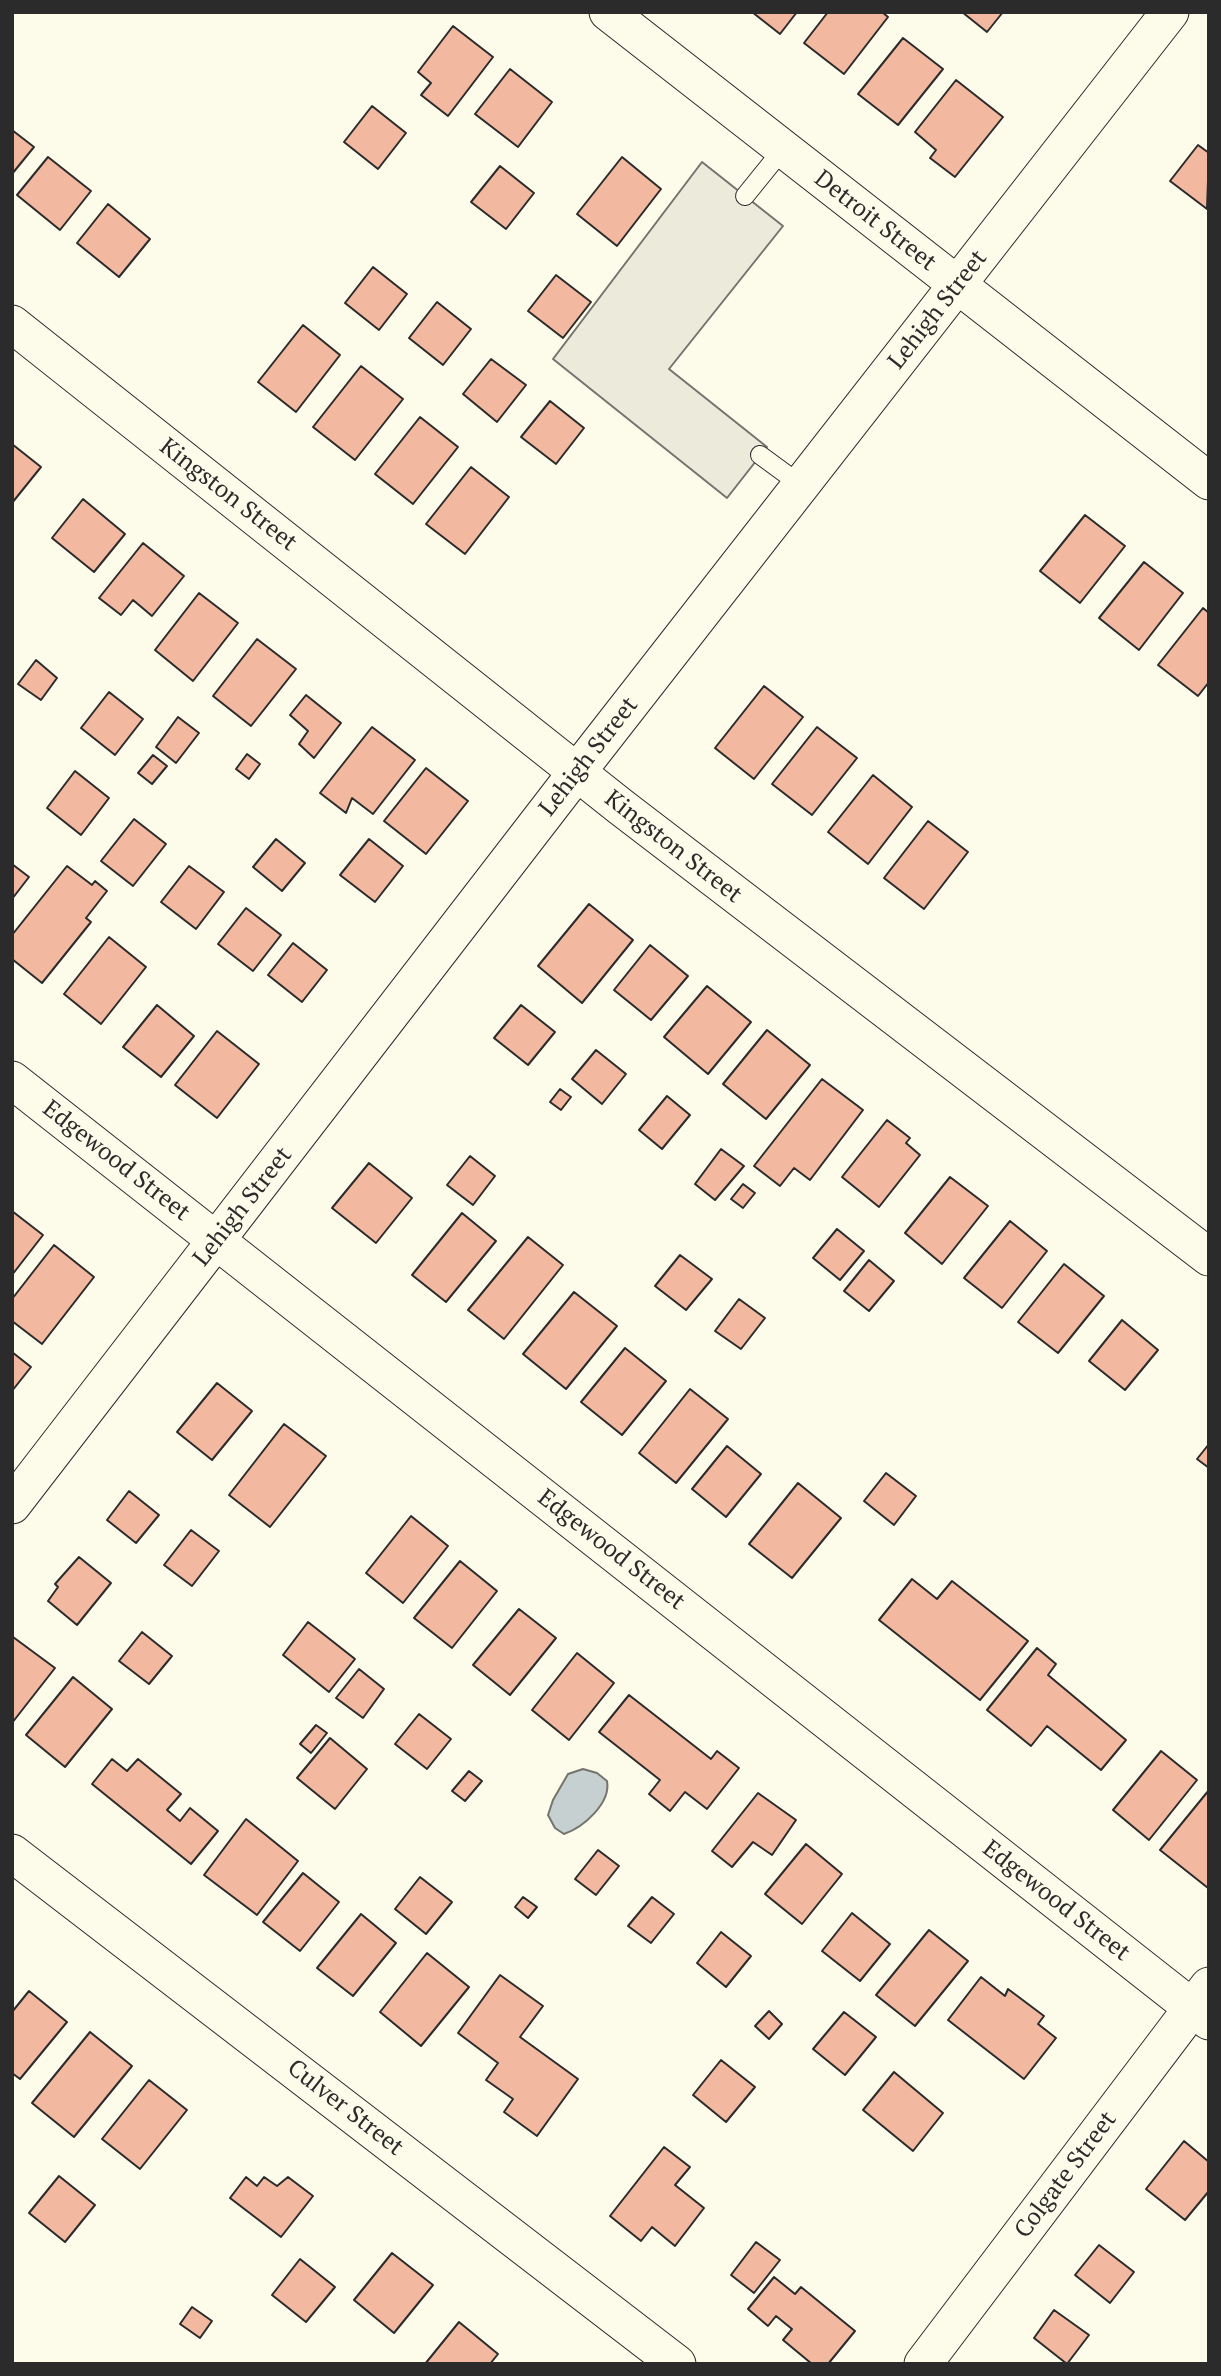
<!DOCTYPE html>
<style>
body{margin:0}
#map{position:relative;width:1221px;height:2376px;overflow:hidden;background:#fdfbea;font-family:"PT Serif",serif}
canvas{display:block}
.frame{position:absolute;inset:0;border:14px solid #2b2b2b;pointer-events:none}
</style>
<div id="map">
<canvas width="1221" height="2376"></canvas>
<div class="frame"></div>
</div>
<script>
const context = document.querySelector('canvas').getContext('2d');
context.lineJoin = 'round';
function fill(path, color) {
  context.fillStyle = color;
  context.fill(path, 'evenodd');
}
function trace(path, color, width, dash) {
  context.strokeStyle = color;
  context.lineWidth = width;
  context.lineCap = dash ? 'butt' : 'round';
  context.setLineDash(dash || []);
  context.stroke(path);
}
function write(font, color, halo, rows, align = 'center') {
  context.font = font + ' "PT Serif",serif';
  context.lineWidth = 5;
  context.setLineDash([]);
  context.textBaseline = 'middle';
  context.strokeStyle = halo;
  context.fillStyle = color;
  for (const [text, x, y, turn = 0] of rows) {
    context.save();
    context.translate(x, y);
    context.rotate((+turn || 0) * Math.PI / 180);
    context.textAlign = isNaN(turn) ? turn : align;
    if (halo) context.strokeText(text, 0, 0);
    context.fillText(text, 0, 0);
    context.restore();
  }
}
const parking = new Path2D(`
 M702 162 783 226 669 369 767 447 727 498 553 359Z`);
fill(parking, '#eceadb');
trace(parking, '#74746e', 2);
const water = new Path2D(`
 M583 1769 597 1773 607 1781C611 1803 584 1827 564 1834L555 1828 548 1815 553 1800 568 1774Z`);
fill(water, '#c7d0d0');
trace(water, '#74746e', 2);
const building = new Path2D(`
 M752 12H797L780 34Z
 M828 12H882L888 17 844 74 804 43Z
 M962 12H1003L987 32Z
 M453 26 493 57 448 116 421 95 431 83 418 72Z
 M903 38 943 69 898 125 858 94Z
 M510 69 552 102 518 147 475 114Z
 M956 80 1003 117 955 177 930 158 936 150 915 132Z
 M372 106 406 133 378 169 344 142Z
 M12 130 34 147 12 174Z
 M1198 145 1209 153 1207 209 1170 181Z
 M48 157 91 191 60 230 17 195Z
 M622 157 661 189 617 246 577 214Z
 M500 166 534 193 506 229 471 202Z
 M108 204 150 239 119 277 77 243Z
 M373 267 407 294 379 330 345 303Z
 M556 275 591 302 563 338 528 311Z
 M437 302 471 329 443 365 409 338Z
 M303 325 340 355 296 412 258 382Z
 M491 359 526 385 497 422 463 394Z
 M361 366 403 399 355 460 313 427Z
 M550 401 584 428 556 464 521 437Z
 M420 417 458 447 413 504 375 474Z
 M12 444 41 467 12 503Z
 M471 467 509 497 465 554 426 524Z
 M83 499 125 534 94 572 52 538Z
 M1085 515 1125 546 1080 603 1040 571Z
 M143 543 184 576 152 616 133 600 121 615 99 598Z
 M1144 562 1183 593 1139 650 1099 618Z
 M199 593 238 623 193 681 155 650Z
 M1203 608 1209 613V682L1198 696 1158 665Z
 M257 639 296 669 251 726 213 696Z
 M36 660 57 678 41 700 18 684Z
 M764 686 803 717 754 779 715 748Z
 M109 692 143 719 115 755 81 728Z
 M306 695 341 723 314 758 299 744 308 731 290 715Z
 M178 717 199 733 176 763 156 747Z
 M372 727 415 760 373 814 352 798 346 813 320 793Z
 M817 727 857 758 812 815 772 784Z
 M247 754 260 764 249 779 236 769Z
 M153 755 167 766 152 784 138 773Z
 M426 768 468 801 426 854 384 821Z
 M75 771 109 798 81 835 47 808Z
 M873 775 912 807 868 864 828 832Z
 M134 819 166 844 133 886 101 861Z
 M928 821 968 852 924 909 884 878Z
 M276 839 305 863 282 891 253 867Z
 M369 839 403 866 375 902 340 875Z
 M12 864 29 877 12 899Z
 M67 866 92 885 95 881 107 891 86 918 91 922 42 983 12 959V935Z
 M189 866 224 892 196 929 161 902Z
 M589 904 633 940 582 1003 538 966Z
 M246 908 281 935 253 971 218 944Z
 M109 937 146 967 101 1024 64 994Z
 M293 943 327 970 302 1002 268 975Z
 M650 945 688 976 651 1020 614 990Z
 M707 986 751 1022 708 1074 664 1037Z
 M157 1005 194 1036 161 1077 123 1047Z
 M521 1005 555 1032 528 1065 494 1038Z
 M767 1030 810 1065 766 1119 723 1084Z
 M217 1031 259 1064 217 1118 175 1085Z
 M596 1050 626 1074 602 1104 572 1079Z
 M822 1079 863 1110 810 1180 794 1168 780 1186 754 1166Z
 M560 1089 571 1097 561 1110 550 1102Z
 M667 1096 690 1115 662 1149 639 1130Z
 M887 1120 910 1138 906 1143 920 1155 879 1207 842 1177Z
 M721 1149 744 1166 715 1200 695 1184Z
 M470 1156 495 1176 473 1205 447 1185Z
 M369 1163 412 1198 376 1243 332 1208Z
 M950 1177 988 1206 942 1264 905 1233Z
 M743 1184 755 1193 743 1208 731 1199Z
 M12 1211 43 1235 12 1275Z
 M462 1213 496 1241 446 1302 412 1275Z
 M1010 1221 1047 1251 1002 1308 964 1278Z
 M837 1229 864 1251 840 1280 813 1258Z
 M528 1237 563 1265 504 1339 468 1310Z
 M54 1245 94 1277 42 1344 12 1321V1299Z
 M680 1255 712 1279 686 1310 655 1286Z
 M869 1260 894 1281 869 1311 844 1291Z
 M1064 1264 1104 1296 1058 1353 1018 1322Z
 M574 1292 617 1326 566 1389 523 1354Z
 M739 1299 765 1318 741 1349 715 1331Z
 M1122 1320 1158 1350 1125 1390 1089 1361Z
 M625 1348 666 1381 622 1435 581 1402Z
 M12 1352 31 1367 12 1391Z
 M217 1383 252 1411 212 1460 177 1432Z
 M690 1389 728 1419 676 1483 639 1453Z
 M284 1424 326 1456 270 1527 229 1495Z
 M1209 1444V1468L1197 1459Z
 M727 1446 761 1474 726 1517 692 1489Z
 M886 1473 916 1496 894 1525 864 1501Z
 M798 1483 841 1518 792 1578 749 1544Z
 M129 1491 159 1515 136 1543 107 1520Z
 M411 1516 448 1546 403 1603 366 1573Z
 M191 1530 219 1551 192 1586 164 1565Z
 M79 1557 111 1583 77 1625 48 1601 58 1587 55 1584Z
 M460 1561 497 1591 452 1648 414 1618Z
 M912 1579 937 1599 952 1581 1028 1641 980 1700 879 1620Z
 M519 1609 556 1638 510 1695 473 1665Z
 M308 1622 355 1659 329 1692 283 1655Z
 M142 1632 172 1656 149 1684 119 1661Z
 M13 1637 55 1668 12 1723V1638Z
 M1037 1648 1056 1664 1048 1675 1126 1740 1101 1770 1047 1726 1031 1746 987 1710Z
 M577 1653 614 1683 569 1740 532 1710Z
 M359 1669 384 1689 363 1718 336 1698Z
 M73 1677 112 1709 65 1767 26 1735Z
 M629 1695 711 1759 717 1751 739 1768 707 1809 685 1792 670 1811 649 1794 660 1780 599 1732Z
 M419 1714 451 1739 427 1769 395 1744Z
 M316 1725 327 1733 311 1753 300 1744Z
 M330 1738 367 1769 335 1809 297 1778Z
 M1161 1751 1197 1780 1149 1840 1113 1810Z
 M112 1759 127 1771 138 1759 181 1794 167 1810 180 1821 190 1808 218 1831 191 1864 92 1784Z
 M469 1771 482 1781 465 1801 452 1791Z
 M1209 1790V1887L1208 1888 1160 1850Z
 M758 1793 796 1820 772 1855 753 1842 732 1867 712 1851Z
 M246 1819 298 1861 257 1915 204 1875Z
 M806 1844 842 1874 802 1924 765 1894Z
 M598 1850 619 1866 596 1895 575 1879Z
 M303 1873 339 1902 300 1951 263 1922Z
 M420 1877 452 1902 426 1934 395 1909Z
 M523 1897 537 1907 528 1918 515 1907Z
 M652 1897 674 1914 651 1943 628 1926Z
 M852 1913 890 1944 860 1981 822 1951Z
 M361 1914 396 1943 353 1996 317 1968Z
 M929 1930 968 1961 915 2026 876 1995Z
 M721 1932 751 1956 726 1987 697 1963Z
 M427 1953 469 1987 421 2046 380 2012Z
 M500 1975 543 2006 520 2037 578 2079 537 2136 504 2112 513 2099 486 2080 498 2063 458 2033Z
 M981 1977 1005 1996 1008 1989 1044 2016 1038 2024 1056 2038 1024 2079 948 2020Z
 M29 1991 67 2022 20 2079 12 2073V2012Z
 M769 2011 782 2024 769 2039 755 2026Z
 M844 2012 876 2037 845 2075 813 2049Z
 M90 2032 132 2066 74 2137 32 2103Z
 M721 2060 755 2087 726 2122 693 2095Z
 M894 2072 943 2113 913 2151 863 2110Z
 M149 2080 187 2110 140 2169 102 2139Z
 M1184 2141 1209 2162V2191L1185 2220 1146 2189Z
 M664 2147 690 2167 675 2185 704 2208 675 2246 652 2227 641 2241 610 2216Z
 M59 2176 95 2205 65 2242 29 2213Z
 M246 2177 257 2186 264 2177 277 2186 288 2177 313 2196 281 2237 230 2198Z
 M756 2242 780 2260 754 2293 731 2275Z
 M1099 2245 1134 2272 1110 2303 1075 2275Z
 M392 2253 433 2285 394 2333 354 2300Z
 M300 2259 335 2287 306 2322 272 2295Z
 M774 2277 795 2294 801 2287 855 2331 828 2364H812L783 2340 792 2329 776 2316 768 2326 748 2309Z
 M192 2307 212 2321 200 2338 180 2324Z
 M1054 2310 1089 2335 1067 2364 1034 2338Z
 M459 2322 498 2354 490 2364H425Z`);
fill(building, '#f2b8a0');
trace(building, '#2b2b2b', 2);
const service = new Path2D(`
 M745 196 783 149
 M760 455 801 485`);
const minor = new Path2D(`
 M608 12 1209 481
 M12 324 621 807 1209 1257
 M12 1080 1209 2021
 M12 1505 577 772 1170 12
 M12 1853 677 2364
 M923 2364 1209 1986`);
trace(service, '#2b2b2b', 20);
trace(minor, '#2b2b2b', 39);
trace(service, '#fdfbea', 18);
trace(minor, '#fdfbea', 37);
write('24px', '#2b2b2b', '#fdfbea', [
 ["Detroit Street",875,221,38],
 ["Lehigh Street",938,310,-52],
 ["Kingston Street",228,495,38],
 ["Lehigh Street",589,757,-52],
 ["Kingston Street",673,847,38],
 ["Edgewood Street",116,1161,38],
 ["Lehigh Street",243,1207,-52],
 ["Edgewood Street",611,1550,38],
 ["Edgewood Street",1056,1901,38],
 ["Culver Street",345,2108,38],
 ["Colgate Street",1066,2175,-53]
]);
</script>
